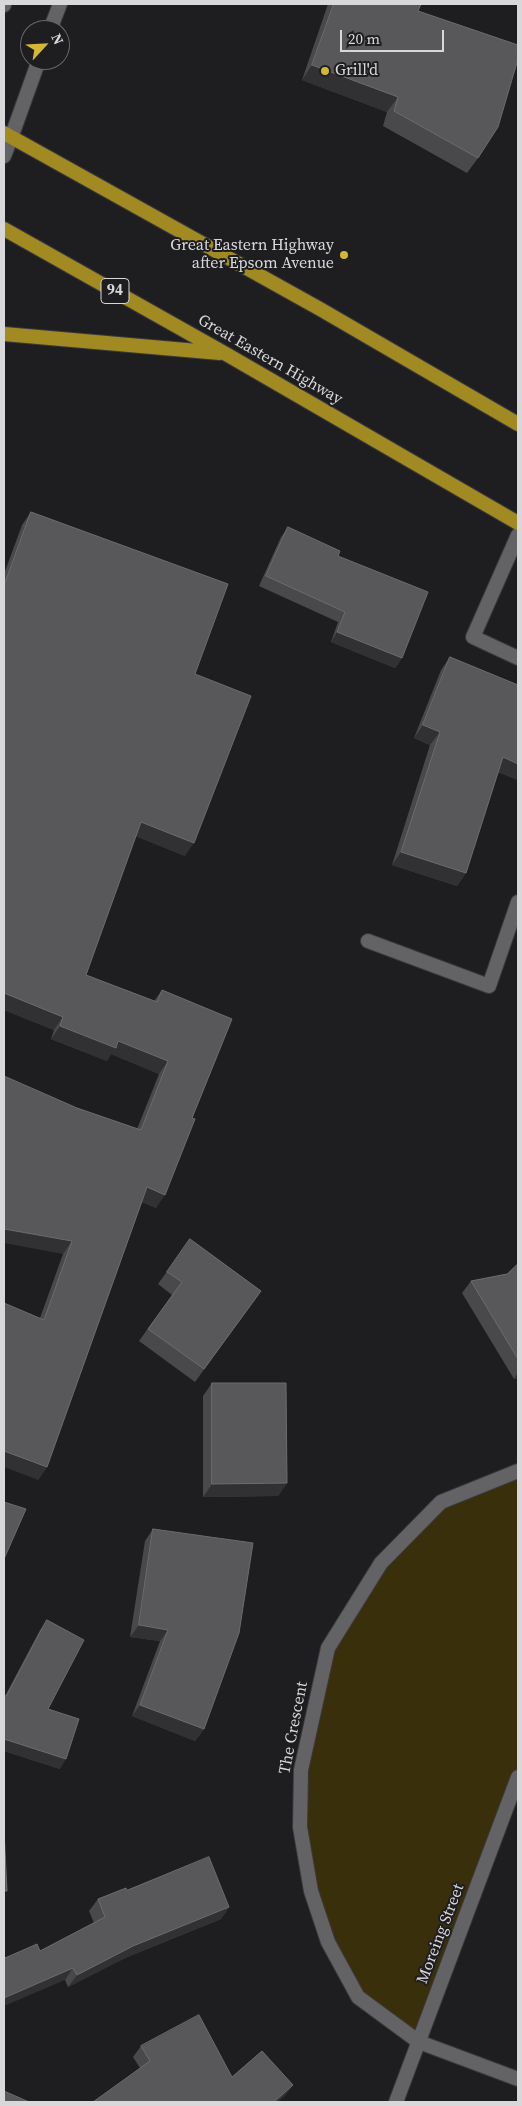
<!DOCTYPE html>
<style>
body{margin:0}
#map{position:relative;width:522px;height:2106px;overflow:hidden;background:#1e1e20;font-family:"Source Serif 4",serif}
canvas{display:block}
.frame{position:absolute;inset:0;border:5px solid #d8d8da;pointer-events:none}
.north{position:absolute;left:20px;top:20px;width:50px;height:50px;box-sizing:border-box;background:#1e1e20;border:1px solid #68686a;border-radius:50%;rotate:65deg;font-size:14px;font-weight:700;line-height:20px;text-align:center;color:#d8d8da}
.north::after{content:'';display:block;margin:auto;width:18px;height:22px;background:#d3b635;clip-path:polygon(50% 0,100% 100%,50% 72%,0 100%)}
.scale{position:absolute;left:340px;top:30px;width:104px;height:22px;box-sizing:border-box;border:2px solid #d8d8da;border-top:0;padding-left:6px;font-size:15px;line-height:18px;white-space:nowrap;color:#d8d8da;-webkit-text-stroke:4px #1e1e20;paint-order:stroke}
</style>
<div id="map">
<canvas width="522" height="2106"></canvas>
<div class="frame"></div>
<div class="north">N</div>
<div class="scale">20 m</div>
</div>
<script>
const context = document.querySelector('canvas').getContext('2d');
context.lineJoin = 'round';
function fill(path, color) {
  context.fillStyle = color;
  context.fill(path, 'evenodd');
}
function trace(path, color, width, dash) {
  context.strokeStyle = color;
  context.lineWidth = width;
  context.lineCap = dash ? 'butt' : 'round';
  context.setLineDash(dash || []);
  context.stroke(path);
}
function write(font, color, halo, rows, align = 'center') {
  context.font = font + ' "Source Serif 4",serif';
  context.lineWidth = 4;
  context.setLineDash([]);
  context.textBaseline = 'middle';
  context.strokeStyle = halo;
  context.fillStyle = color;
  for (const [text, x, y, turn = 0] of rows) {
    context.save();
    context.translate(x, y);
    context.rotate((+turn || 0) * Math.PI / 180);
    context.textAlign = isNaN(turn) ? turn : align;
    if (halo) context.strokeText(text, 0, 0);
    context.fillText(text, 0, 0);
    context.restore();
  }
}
fill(new Path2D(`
 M518 1471V1777L419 2042 358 1997 311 1891 301 1770 328 1648 381 1563 441 1502Z`), '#39300b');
const service = new Path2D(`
 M518 535 473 637 518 658
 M368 941 489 986 518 902`);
const minor = new Path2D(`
 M4 5V4
 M50 30 60 4
 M11 138 39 60
 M518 1471 441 1502 381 1563 328 1648 301 1770 300 1827 311 1891 328 1942 358 1997 419 2042 518 2079
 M396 2102 518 1777`);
const tertiary = new Path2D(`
 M4 156 11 138`);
const trunk = new Path2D(`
 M4 133 320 309 518 424
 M4 229 226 354 518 523
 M4 334 220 353`);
trace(service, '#3a3a3c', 16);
trace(minor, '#3a3a3c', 16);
trace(tertiary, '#3a3a3c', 16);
trace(trunk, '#3a3a3c', 16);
trace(service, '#636366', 14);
trace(minor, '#636366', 14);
trace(tertiary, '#636366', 14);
trace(trunk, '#a08a21', 14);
fill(new Path2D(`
 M328 4H421L418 11 478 158 467 173 383 126 387 112 302 80Z
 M31 512 195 674 185 856 136 836 86 975 154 1001 162 990 232 1019 156 1208 142 1202 47 1467 38 1480 40 1318 63 1254 77 1108 137 1129 159 1074 111 1054 107 1061 51 1039 54 1030 4 1010V574L22 525Z
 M288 527 338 556 402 658 395 668 331 642 338 622 259 586 281 537Z
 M450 657 518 780 498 772 466 873 457 886 392 865 430 745 414 738 441 670Z
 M190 1239 261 1291 195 1382 139 1341 172 1295 158 1284Z
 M518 1264V1378L514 1379 462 1293 471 1281 507 1274Z
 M212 1383 287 1483 278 1496 203 1497V1396Z
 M153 1529 204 1729 195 1741 132 1716 160 1641 130 1637 145 1541Z
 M47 1620 48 1709 60 1769 4 1751V1696H5L40 1630Z
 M127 1890 229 1907 221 1919 125 1958 68 1987 65 1980 5 1958 40 1951 94 1923 89 1911 98 1899Z
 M141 2046 232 2077 285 2096 140 2068 133 2057Z`), '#49494c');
fill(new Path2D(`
 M312 65 398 97 387 112 302 80Z
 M337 632 402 658 395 668 331 642Z
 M423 725 440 732 430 745 414 738Z
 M503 757 518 764V780L494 770Z
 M141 822 194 843 185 856 132 835Z
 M401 852 466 873 457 886 392 865Z
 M4 993 63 1017 54 1030 4 1010Z
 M60 1026 118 1041 168 1061 159 1074 111 1054 107 1061 51 1039Z
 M147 1187 165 1195 156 1208 138 1200Z
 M4 1229 72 1241 63 1254 4 1243Z
 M518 1372V1378L514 1379Z
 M4 1451 47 1467 38 1480 4 1467Z
 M287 1483 278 1496 203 1497 212 1484Z
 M139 1625 168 1630 160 1641 130 1637Z
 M140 1705 204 1729 195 1741 132 1716Z
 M4 1739 66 1759 60 1769 4 1751Z
 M229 1907 221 1919 125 1958 68 1987 77 1975 133 1946Z
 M73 1968 65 1980 4 2006V1998Z
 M293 2085 285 2096 278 2102H274Z`), '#313134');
const building = new Path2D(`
 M334 4H421L418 11 518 45V59L498 127 478 158 394 111 398 97 312 65Z
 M31 512 228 584 195 674 251 696 194 843 141 822 86 975 157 1002 162 990 232 1019 192 1118 195 1119 165 1195 147 1187 47 1467 4 1451V1303L44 1320 72 1241 4 1229V1076L77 1108 141 1130 168 1061 118 1041 116 1048 60 1026 63 1017 4 993V586Z
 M288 527 340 551 338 556 428 592 402 658 337 632 345 612 266 576Z
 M450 657 518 685V764L503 757 466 873 401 852 440 732 423 725Z
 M190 1239 261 1291 204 1369 148 1329 182 1282 167 1272Z
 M518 1264V1359L471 1281 507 1274Z
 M212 1383H286L287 1483 212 1484Z
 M4 1502 26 1509 4 1559Z
 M153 1529 253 1543 239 1633 204 1729 140 1705 168 1630 139 1625Z
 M47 1620 84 1640 48 1709 79 1719 66 1759 4 1739V1696H6Z
 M4 1830 7 1891H4Z
 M209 1857 229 1907 133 1946 77 1975 73 1968 4 1998V1955L5 1958 37 1944 40 1951 105 1917 98 1899 126 1888 127 1890Z
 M199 2015 232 2077 262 2051 293 2085 274 2102H93L150 2061 141 2046Z
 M4 2091 29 2102H4Z`);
fill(building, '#58585b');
trace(building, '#6c6c6f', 1);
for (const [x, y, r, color] of [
 [325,71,5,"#d3b635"],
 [344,255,5,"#d3b635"]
]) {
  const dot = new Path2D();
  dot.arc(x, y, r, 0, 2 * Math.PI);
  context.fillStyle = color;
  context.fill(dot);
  trace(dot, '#1e1e20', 2);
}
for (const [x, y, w] of [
 [115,291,28]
]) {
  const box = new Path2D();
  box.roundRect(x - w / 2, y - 12.5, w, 25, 4);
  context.fillStyle = '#1e1e20';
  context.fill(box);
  trace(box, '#d8d8da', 1);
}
write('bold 15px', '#d8d8da', null, [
 ["94",115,291]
]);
write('16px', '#d8d8da', '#1e1e20', [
 ["Grill'd",335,71],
 ["Great Eastern Highway",334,246,"right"],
 ["after Epsom Avenue",334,264,"right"]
], 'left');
write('16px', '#d8d8da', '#1e1e20', [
 ["Great Eastern Highway",270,360,30],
 ["The Crescent",294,1728,-79],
 ["Moreing Street",441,1934,-69]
]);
</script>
